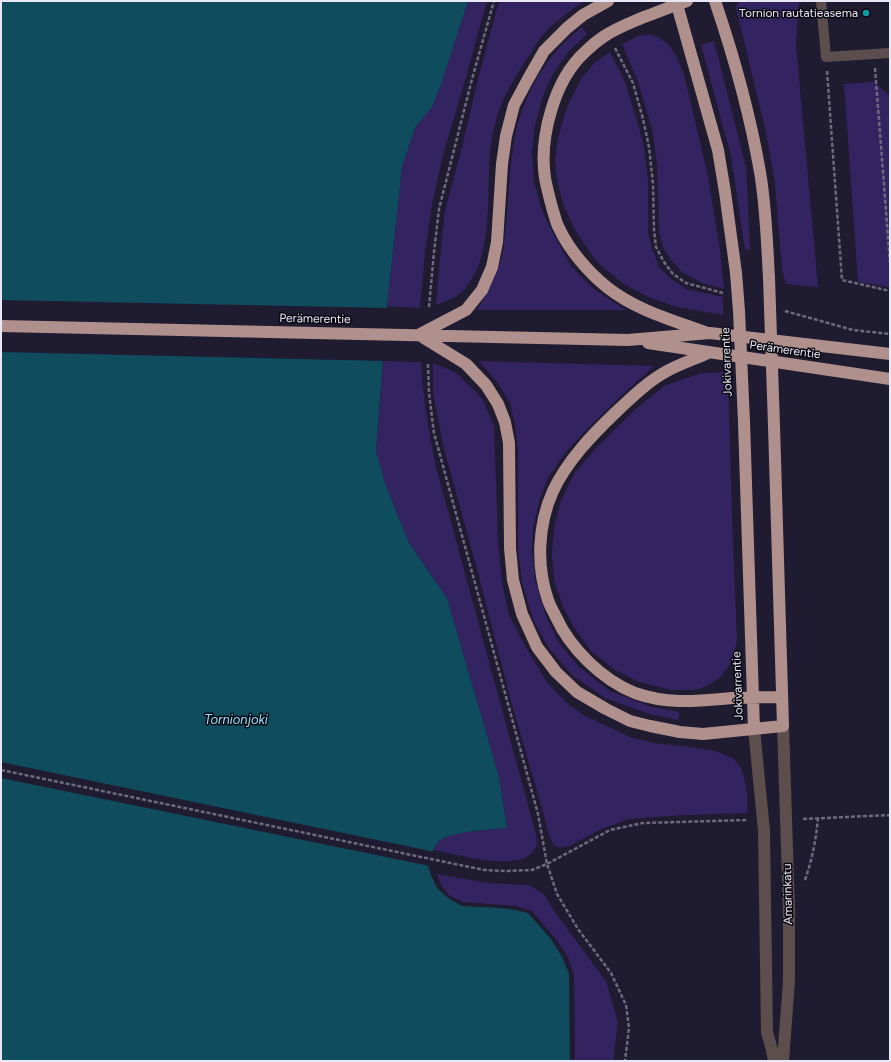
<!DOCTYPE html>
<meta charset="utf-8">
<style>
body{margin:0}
#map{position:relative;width:891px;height:1062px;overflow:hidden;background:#1f1b30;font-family:Figtree,sans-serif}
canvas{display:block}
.frame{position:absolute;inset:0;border:2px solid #e9e8f6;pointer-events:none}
</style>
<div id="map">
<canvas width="891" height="1062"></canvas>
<div class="frame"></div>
</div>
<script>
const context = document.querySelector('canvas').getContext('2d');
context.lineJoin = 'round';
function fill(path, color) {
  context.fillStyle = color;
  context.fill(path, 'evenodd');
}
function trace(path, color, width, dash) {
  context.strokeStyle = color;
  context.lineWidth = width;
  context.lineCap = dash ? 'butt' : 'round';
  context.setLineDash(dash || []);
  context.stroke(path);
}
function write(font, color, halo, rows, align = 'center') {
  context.font = font + ' Figtree,sans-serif';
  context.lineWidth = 3;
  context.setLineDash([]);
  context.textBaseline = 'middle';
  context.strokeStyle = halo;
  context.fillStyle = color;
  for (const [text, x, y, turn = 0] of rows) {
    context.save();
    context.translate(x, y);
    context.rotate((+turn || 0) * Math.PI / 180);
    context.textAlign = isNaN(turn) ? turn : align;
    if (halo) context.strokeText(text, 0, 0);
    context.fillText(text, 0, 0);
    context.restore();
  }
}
fill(new Path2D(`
 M468 1H487L466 77 443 155 432 205 425 252 420 308 387 306 402 167 415 128 432 107 442 82Z
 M499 1H582L583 2C569 12 554 22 543 35 538 40 535 47 531 53 517 73 504 94 497 117 495 126 492 135 491 144 485 189 496 252 465 289 457 298 447 301 436 305L440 258 445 210 461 151 478 79Z
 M739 1H799L796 45 818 287 786 284 782 270 775 183 765 128 736 8Z
 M582 27 587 34 569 51 553 74 542 98 535 126 532 151 534 182 543 213 555 237 571 266 594 289 626 310H477C487 293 495 279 501 260 504 252 504 242 505 233 509 201 509 168 515 136 521 104 540 66 564 43 570 37 576 32 582 27Z
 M648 34 658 37 669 45 676 55 684 74 708 176 720 250 724 289 702 283 682 272 671 260 663 247 659 231 657 164 652 129 638 82 622 44 638 36Z
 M714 41 746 167 750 249 745 250 731 156 701 45Z
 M610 52 626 84 643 142 648 179V232L652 248 659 267 670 278 686 289 723 297V315L677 307 648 297 622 283 596 261 575 230 564 207 557 180 555 161 558 137 567 107 581 79 595 62Z
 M874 82 890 96V287L858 282 844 84Z
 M383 361 421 362C423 398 429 432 436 467L537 838C537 840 537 844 536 847 525 875 456 854 434 850 435 847 437 844 439 841 447 831 492 831 507 827L499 777 447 598 409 543 386 486 376 451Z
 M479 361 654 366 620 397 586 430 565 453 548 478 540 499 533 528 532 550 535 580 546 616 559 643 579 667 610 691 652 707 679 712 678 720 650 714 607 699 572 675 549 648 533 620 522 582 518 550V450L515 425 510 403 497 382Z
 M433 363 455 372 473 389 483 400 494 426 498 541 502 582 509 615 524 644 546 681 567 703 583 715 630 737 653 743 690 747 716 751 734 759 741 768 744 777 747 793V813L685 815 629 819 601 829 570 846 560 848 556 846 552 842 548 832 542 808 511 701 476 565 443 445 433 393Z
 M728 372 732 517 737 641 731 662 721 677 709 685 695 690H671L639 682 615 670 591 651 575 629 563 607 554 580 552 554 554 528 560 503 575 472 600 444 637 408 664 386 701 373Z
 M437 874 487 883 529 885 544 894 554 911 606 981 618 1022 613 1061H575L574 974 567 955 555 938 532 911 516 906 463 902 450 896 442 886Z`), '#342361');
fill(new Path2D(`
 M1 1H468L442 82 432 107 415 128 402 167 387 306 376 451 386 486 409 543 447 598 499 777 507 828C493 829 448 832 439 841 435 845 430 858 427 863L431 875 437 888 448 898 462 906 501 908 515 910 528 913 551 939 562 957 569 974 570 1061H1Z`), '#0f4c5d');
fill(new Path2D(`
 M1 300 389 308 385 361 1 352Z
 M1 762 435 852 429 863 430 866 1 778Z`), '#1f1b30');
trace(new Path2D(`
 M615 48 633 83 643 119 649 147 653 184 654 230 656 247 664 262 673 274 686 283 723 293
 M875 68 890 263
 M827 71 842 280 890 291
 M429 307 434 252 439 209 472 79 494 1
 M785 311 853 330 890 334
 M428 364 429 393 434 433 538 814 547 864 557 894 578 929 611 973 626 1005 629 1028 625 1061
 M1 770 484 870 507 871 532 870 547 864 610 830 643 823 748 820
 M803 819 890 815
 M805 880C812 860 816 840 818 818`), '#6e6b7e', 2.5, [4, 2]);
trace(new Path2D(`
 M821 1 826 57 890 53`), '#5c4e4d', 10);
trace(new Path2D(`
 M754 729 764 831 767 1032 772 1050 774 1061
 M783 1061 789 981V910L783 726`), '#5c4e4d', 12);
trace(new Path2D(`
 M676 1 718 150 725 192 736 273
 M687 1C672 6 658 12 644 17 630 23 616 28 603 37 597 41 590 47 585 52 554 80 539 138 545 178 547 189 550 200 553 211 555 216 556 223 559 228 569 250 589 273 608 288 636 310 672 320 705 332
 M715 1C734 57 750 114 760 172 766 207 767 243 769 278
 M1 326 628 340 710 333 890 354
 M420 334 466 310 482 290 492 267 497 242 502 164 506 136 514 105 528 79 544 51 567 28 583 15 608 1
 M419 335 466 364 486 385 498 404 505 422 509 443 510 548 513 580 522 614 537 647 556 672 577 692 606 709 630 721 650 726 680 732 703 734 783 726 774 426
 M648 343 890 379
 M708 353C695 359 680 364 667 371 647 382 631 398 615 413 592 435 567 461 553 491 538 524 536 566 548 600 550 606 553 611 556 617 570 648 602 680 635 693 669 705 698 701 733 698 749 697 766 697 782 697
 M744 422 754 729`), '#b0908c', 12);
trace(new Path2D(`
 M736 273 739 311 744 422
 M769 278 774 426`), '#b0908c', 12);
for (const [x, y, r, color] of [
 [866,13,4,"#0f9aa8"]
]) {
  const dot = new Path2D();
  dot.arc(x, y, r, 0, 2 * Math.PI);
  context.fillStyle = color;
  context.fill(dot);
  trace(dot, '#090810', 1.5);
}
write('12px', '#e9e8f6', '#090810', [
 ["Tornion rautatieasema",858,13]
], 'right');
write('12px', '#e9e8f6', '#090810', [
 ["Perämerentie",315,319,1],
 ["Perämerentie",785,350,8],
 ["Jokivarrentie",727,362,-92],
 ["Jokivarrentie",738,686,-92],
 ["Amarinkatu",788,894,-91]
]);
write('italic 13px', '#98e4fd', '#090810', [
 ["Tornionjoki",236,720]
]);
</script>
